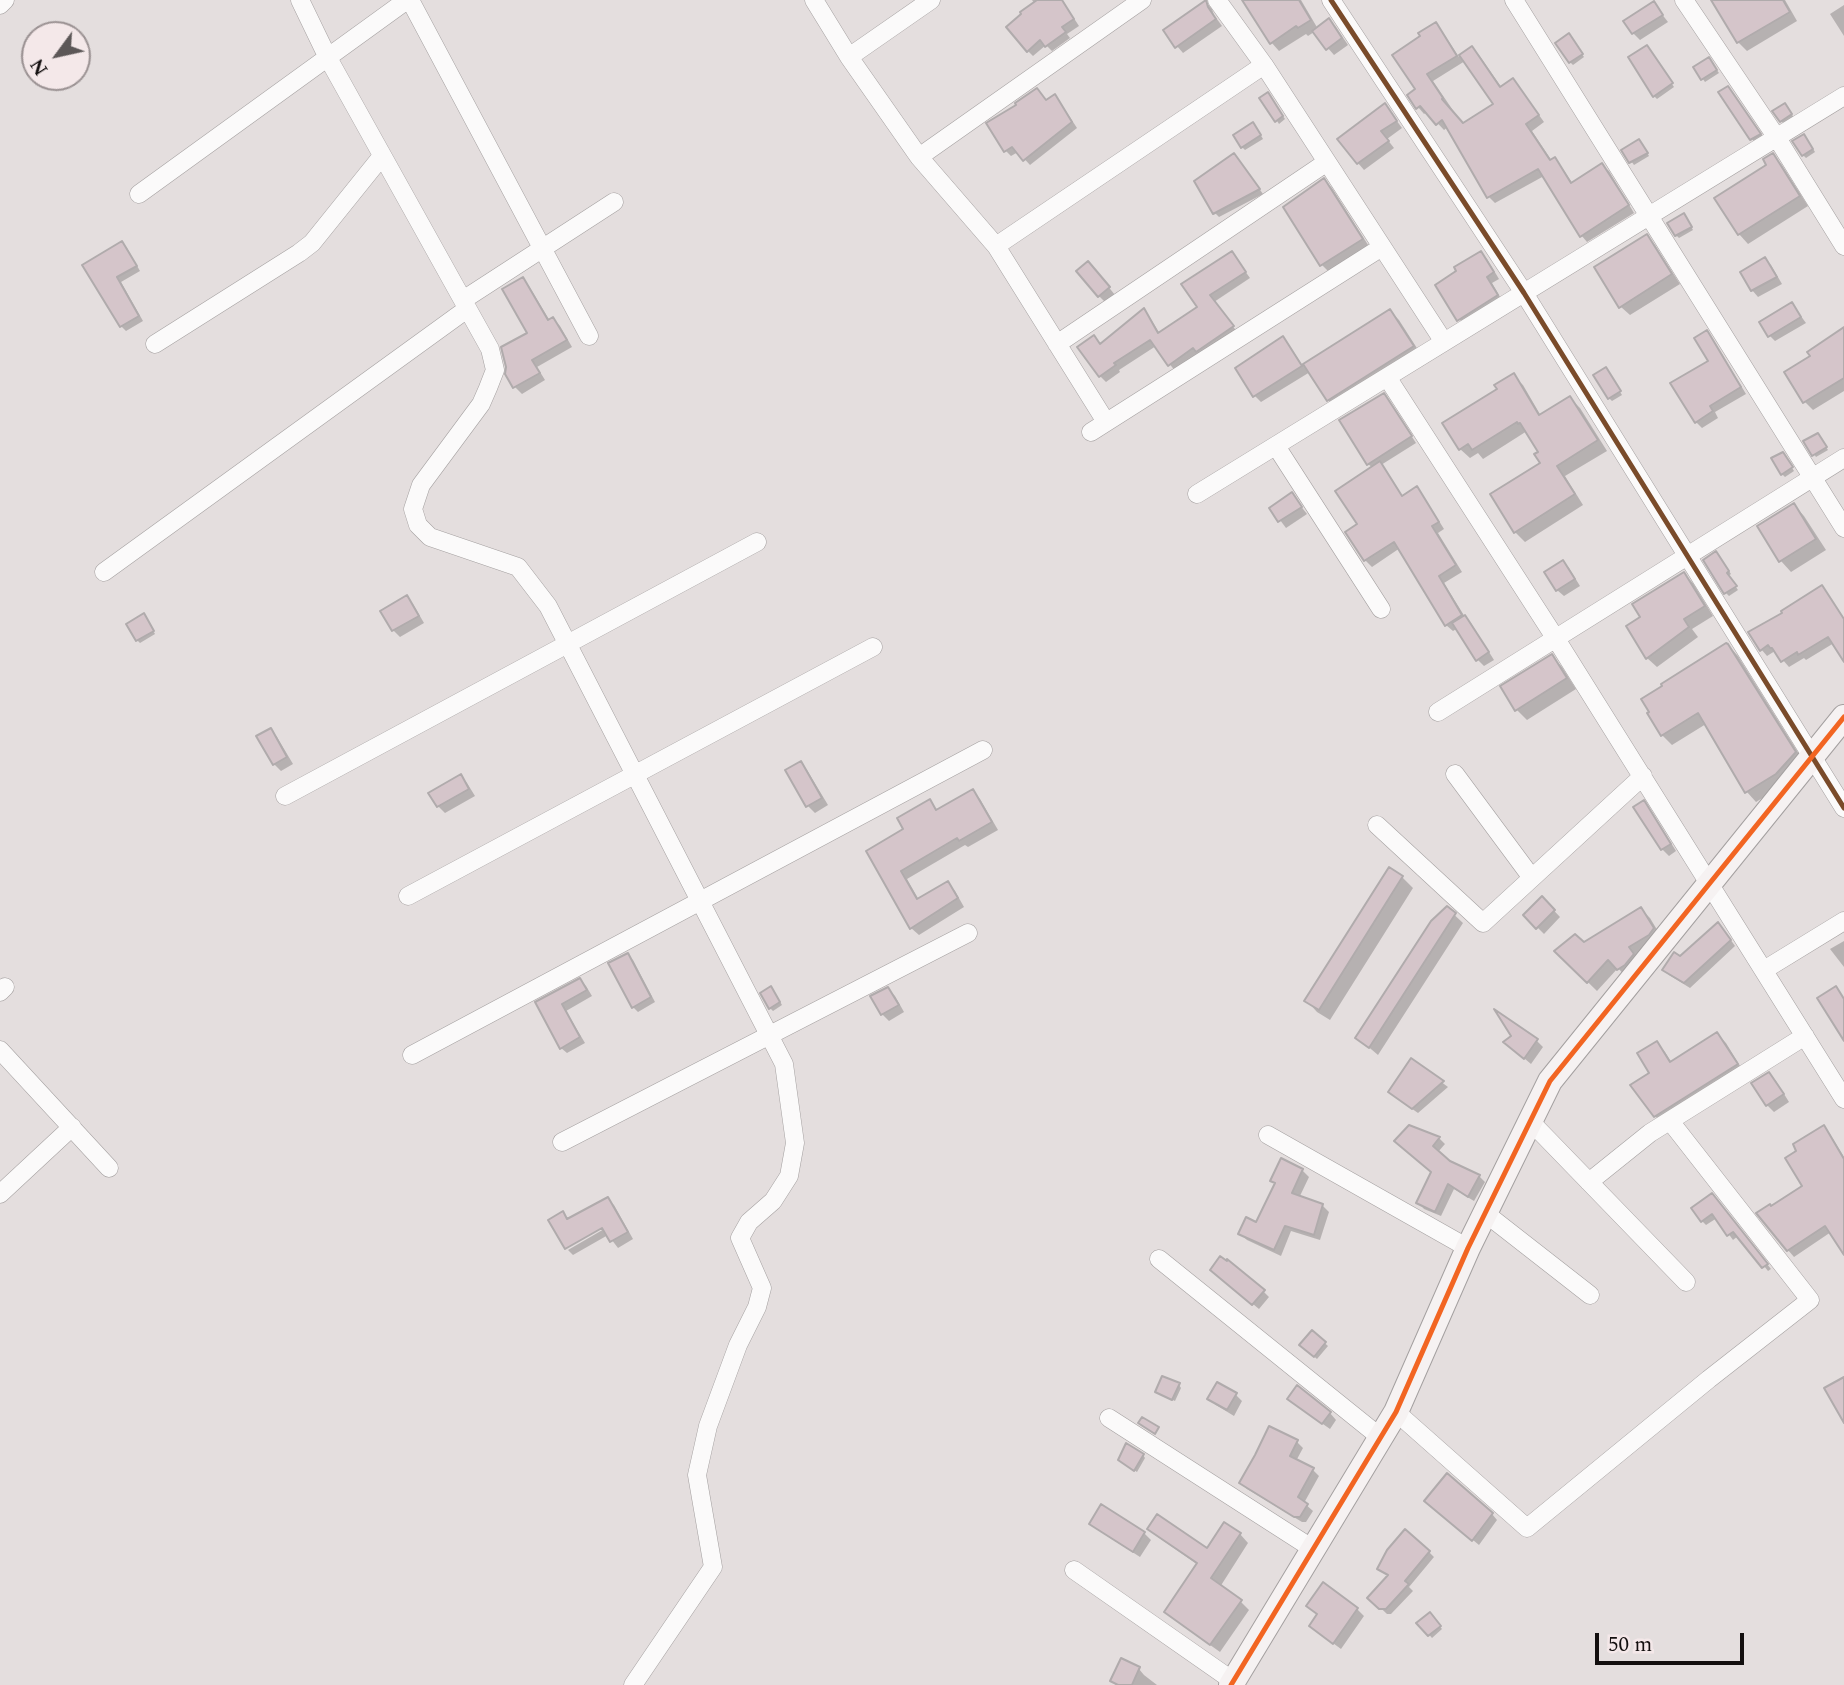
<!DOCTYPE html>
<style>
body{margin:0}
#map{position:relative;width:1844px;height:1685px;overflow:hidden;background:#e4dede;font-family:Spectral,serif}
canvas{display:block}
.north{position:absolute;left:21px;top:21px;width:70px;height:70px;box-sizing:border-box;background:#f4e8e9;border:2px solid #9a9192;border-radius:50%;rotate:237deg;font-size:19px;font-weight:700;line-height:28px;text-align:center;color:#130f0f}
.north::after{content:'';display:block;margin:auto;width:24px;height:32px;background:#5c5757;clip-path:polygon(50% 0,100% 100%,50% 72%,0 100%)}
.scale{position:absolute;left:1595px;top:1633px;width:149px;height:32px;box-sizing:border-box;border:4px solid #130f0f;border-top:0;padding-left:9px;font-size:21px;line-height:24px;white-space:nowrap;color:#130f0f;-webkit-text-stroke:5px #f4e8e9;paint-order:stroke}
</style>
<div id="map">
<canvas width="1844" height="1685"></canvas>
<div class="north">N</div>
<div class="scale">50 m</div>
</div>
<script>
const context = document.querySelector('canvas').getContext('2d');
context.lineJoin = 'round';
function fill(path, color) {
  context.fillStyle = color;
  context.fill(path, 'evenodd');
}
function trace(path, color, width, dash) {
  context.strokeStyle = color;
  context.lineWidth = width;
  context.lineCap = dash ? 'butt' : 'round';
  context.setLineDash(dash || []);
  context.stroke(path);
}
fill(new Path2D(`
 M1032 0H1062L1079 26 1067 34 1070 38 1052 51 1046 45 1033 56 1028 51 1035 4Z
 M1244 0H1301L1318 29 1329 20 1336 27 1348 45 1334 55 1314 32 1308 36 1306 34 1279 51 1271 42Z
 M1713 0H1785L1797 21 1747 51 1738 42Z
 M1206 2 1212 9 1214 15 1222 26 1183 53 1177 46Z
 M1654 4 1668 22 1640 40 1633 33Z
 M1844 5V36L1830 14Z
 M1436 24 1442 31 1459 57 1472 48 1479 55 1502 88 1519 87 1544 122 1532 131 1552 161 1555 159 1561 166 1573 184 1602 165 1609 171 1634 213 1587 242 1581 235 1544 176 1495 203 1489 197 1448 127 1444 130 1427 112 1424 114 1418 107V90ZM1465 61 1495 104 1463 125 1433 81Z
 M1571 38 1584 57 1573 65 1570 62Z
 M1649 50 1674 87 1657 99 1654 96Z
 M1711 62 1719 73 1705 82 1695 68Z
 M1728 88 1734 94 1766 141 1758 146 1752 139 1721 93Z
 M1055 96 1060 102 1077 128 1030 165 1018 152 1011 156 1006 151 1047 101Z
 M1270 97 1285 119 1279 124 1262 98Z
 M1385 105 1402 128 1387 139 1394 148 1364 170 1358 163Z
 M1788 108 1794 118 1784 124 1781 121Z
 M1256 127 1263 139 1245 150 1242 147Z
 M1807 139 1815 152 1806 158 1803 155Z
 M1642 144 1649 156 1634 165 1624 151Z
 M1773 155 1782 165 1808 206 1748 244 1739 234Z
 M1238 159 1263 194 1219 217 1215 213Z
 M1324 180 1332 188 1370 248 1330 273 1322 265Z
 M1686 218 1693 230 1679 238 1676 235Z
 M1646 236 1655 245 1680 284 1630 315 1621 307Z
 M122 244 127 248 140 271 121 282 143 321 126 331 121 326 105 299Z
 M1232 253 1250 278 1214 302 1238 333 1175 371 1156 346 1119 370 1120 372 1106 382 1100 376 1080 348 1094 338 1101 345 1144 310 1149 316 1160 334 1199 307Z
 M1481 253 1487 259 1499 279 1492 283 1503 302 1465 325 1459 319Z
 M1764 259 1771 265 1782 284 1758 297 1752 290Z
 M1095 270 1115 295 1106 303 1099 296Z
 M523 279 529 286 550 321 553 319 560 326 572 347 537 367 545 380 522 394 515 387 507 374 529 333Z
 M1792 304 1806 323 1775 341 1770 336Z
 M1390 311 1399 320 1422 356 1337 409 1328 400 1310 372 1261 402 1255 396 1282 338 1289 345 1303 366Z
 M1844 329V391L1813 410 1805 402Z
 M1707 333 1713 339 1746 394 1715 412 1718 418 1702 428 1696 422 1710 361Z
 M1608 372 1622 395 1612 401 1609 398Z
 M1513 376 1523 385 1541 416 1570 398 1580 408 1607 451 1565 476 1583 505 1525 542 1515 532 1493 494 1542 464 1540 452 1527 431 1483 459 1478 453 1470 458 1460 449 1499 389Z
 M1383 395 1389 401 1416 443 1381 465 1386 470 1403 497 1416 488 1423 495 1444 529 1438 533 1462 572 1444 583 1465 617 1471 623 1494 660 1484 666 1477 659 1458 628 1453 631 1446 625 1400 548 1372 567 1365 560 1360 525 1373 468 1368 464Z
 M1820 438 1828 450 1816 457 1814 454Z
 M1785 457 1794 471 1785 477 1782 474Z
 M1292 495 1307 514 1286 528 1271 508Z
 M1794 505 1804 516 1826 550 1791 572 1781 561 1759 527Z
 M1719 556 1731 574 1728 576 1738 590 1729 596 1726 593Z
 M1563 562 1569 568 1580 586 1564 596 1557 590Z
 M1684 574 1693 583 1713 616 1692 629 1698 637 1657 667 1647 658 1642 618Z
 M1821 587 1827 593 1844 618V659L1834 643 1806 660 1804 658 1789 667 1775 651 1767 656 1761 649 1784 613Z
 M407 597 413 604 424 623 400 637 393 630 382 611Z
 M146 618 155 634 140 643 137 640Z
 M1728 645 1738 656 1804 762 1786 783 1756 802 1747 792 1706 724 1672 745 1662 735Z
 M1552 656 1562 667 1576 689 1527 720 1516 709Z
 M271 730 277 737 293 764 281 771 274 764Z
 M801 763 807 770 828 805 815 813 808 806 787 771Z
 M461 776 467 783 475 796 445 813 438 806Z
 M972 791 980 799 998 830 968 847 965 845 907 879 919 900 947 883 955 891 964 907 919 935 911 928 868 852 906 830 929 802 938 811Z
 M1643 803 1650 809 1676 851 1669 856 1662 849Z
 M1390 869 1402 877 1413 888 1330 1020 1317 1012 1307 1001Z
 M1542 898 1560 917 1544 934 1525 915Z
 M1447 908 1463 923 1378 1055 1358 1038Z
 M1641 909 1650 918 1662 938 1627 978 1618 968 1597 991 1556 951 1583 945Z
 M1723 929 1735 946 1690 988 1669 975 1664 970Z
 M1844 941V967L1830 949Z
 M627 955 633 960 655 1002 638 1012 633 1007Z
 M580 980 586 986 592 996 566 1011 585 1043 567 1053 561 1048 546 1020Z
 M888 989 895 996 904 1012 889 1021 882 1014Z
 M774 991 782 1005 773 1011 770 1008Z
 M1717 1034 1726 1043 1745 1074 1664 1125 1655 1116 1652 1074 1657 1043 1665 1052 1672 1063Z
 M1536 1040 1543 1047 1531 1064 1512 1048Z
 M1412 1060 1448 1087 1418 1113 1395 1097Z
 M1769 1074 1776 1081 1789 1102 1774 1112 1767 1105Z
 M1409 1127 1439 1138 1445 1144 1438 1152 1449 1162 1479 1176 1485 1182 1474 1201 1454 1189 1441 1216 1424 1209 1418 1202 1433 1173Z
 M1823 1127 1830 1134 1844 1157V1252L1831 1232 1794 1257 1788 1250 1771 1208 1804 1187 1799 1151Z
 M1302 1170 1309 1177 1299 1198 1322 1205 1329 1212 1320 1240 1291 1231 1281 1256 1247 1240 1240 1234 1257 1224 1276 1184Z
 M607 1199 614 1205 633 1239 618 1248 608 1235 573 1255 568 1250 611 1225 551 1221 563 1214 569 1220Z
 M1716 1200 1771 1269 1768 1271 1764 1266 1738 1236 1733 1240 1717 1218 1706 1225 1702 1221Z
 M1218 1275 1263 1291 1269 1297 1259 1309Z
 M1312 1332 1328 1346 1317 1359 1301 1345Z
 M1179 1385 1181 1388 1175 1401 1160 1394Z
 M1236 1395 1242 1401 1234 1416 1216 1405 1209 1399Z
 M1296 1405 1330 1413 1336 1420 1330 1429Z
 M1297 1442 1303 1448 1296 1461 1313 1470 1319 1476 1304 1503 1313 1511 1306 1522H1302L1247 1489 1241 1483Z
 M1143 1455 1145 1458 1137 1472 1123 1463Z
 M1432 1506 1492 1514 1497 1520 1479 1545Z
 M1091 1524 1144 1533 1151 1540 1140 1557 1098 1530Z
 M1150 1529 1207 1550 1240 1534 1248 1543 1220 1587 1241 1602 1249 1610 1220 1652 1175 1620 1166 1611 1198 1565 1158 1537Z
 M1429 1552 1434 1557 1409 1587 1413 1591 1391 1614H1387L1370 1598 1389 1576 1379 1569Z
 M1357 1609 1364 1616 1341 1649 1318 1632 1319 1615Z
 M1429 1614 1442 1629 1432 1638 1419 1623Z
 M1139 1669 1144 1675 1157 1685H1116L1112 1681Z`), '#0003');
const building = new Path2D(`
 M1037 0H1062L1074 19 1062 27 1066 32 1045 47 1040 40 1027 52 1006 27 1021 14 1020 12Z
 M1206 0 1208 7 1216 19 1175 48 1163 30Z
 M1242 0H1299L1311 20 1298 28 1296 26 1270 44Z
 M1711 0H1783L1790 12 1737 43Z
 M1654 1 1663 15 1632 34 1623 21Z
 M1329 18 1342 38 1326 50 1312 31Z
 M1436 22 1457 56 1427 74 1443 98 1442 99 1463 123 1493 104 1459 55 1472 46 1500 87 1513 78 1539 115 1526 124 1550 160 1555 157 1571 183 1602 163 1629 205 1580 237 1538 169 1487 198 1442 120 1436 125 1420 106 1416 109 1407 95 1415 89 1392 55 1420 36 1418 33Z
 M1569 33 1583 54 1569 63 1555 43Z
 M1647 45 1673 83 1653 97 1628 57Z
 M1709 57 1717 70 1701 80 1693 67Z
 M1728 86 1761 134 1750 140 1718 92Z
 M1037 88 1046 100 1055 94 1072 122 1023 161 1012 147 1004 152 986 123 1016 105 1015 103Z
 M1268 92 1283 116 1275 122 1259 98Z
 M1385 103 1397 121 1381 131 1389 141 1357 164 1337 139Z
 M1785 103 1792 114 1780 122 1772 111Z
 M1253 122 1261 135 1241 148 1233 135Z
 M1804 134 1813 149 1802 156 1792 141Z
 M1639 139 1648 153 1629 163 1621 150Z
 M1234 153 1260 189 1213 214 1194 181Z
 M1773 153 1800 196 1738 235 1714 198 1766 165 1763 159Z
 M1324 178 1363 239 1320 266 1283 207Z
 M1684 213 1692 227 1675 236 1667 223Z
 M1647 234 1672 274 1619 308 1594 267Z
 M122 241 137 266 117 277 139 316 120 327 82 265Z
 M1232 251 1246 272 1210 295 1234 326 1196 352 1193 348 1168 366 1150 340 1114 363 1116 365 1099 377 1077 347 1094 335 1100 344 1144 308 1158 333 1197 307 1181 284Z
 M1481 251 1494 272 1487 277 1498 295 1457 321 1435 285 1456 271 1454 267Z
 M1765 257 1777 277 1751 291 1740 272Z
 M1088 261 1110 287 1098 297 1076 271Z
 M523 277 548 320 553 317 567 340 532 360 540 373 513 388 505 374 506 367 501 347 527 333 502 289Z
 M1792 302 1801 317 1768 337 1759 322Z
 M1390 309 1414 346 1327 401 1303 364Z
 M1844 327V378L1803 403 1784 372 1810 356 1807 352Z
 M1707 330 1741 387 1710 406 1713 411 1695 423 1670 383 1708 361 1694 338Z
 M1283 336 1302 366 1253 397 1235 368Z
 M1606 367 1621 391 1608 399 1593 375Z
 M1514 373 1539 415 1570 396 1598 440 1557 466 1575 494 1514 533 1490 494 1540 463 1534 454 1538 452 1520 423 1518 424 1517 422 1472 450 1468 444 1459 450 1442 423 1497 389 1494 385Z
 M1384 393 1412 436 1367 465 1339 420Z
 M1818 433 1827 447 1812 456 1803 441Z
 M1783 452 1793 467 1781 475 1771 458Z
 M1380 461 1402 496 1417 486 1439 522 1432 526 1456 565 1439 576 1462 615 1445 626 1394 542 1364 561 1345 532 1357 524 1335 491Z
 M1292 492 1302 507 1278 522 1269 508Z
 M1794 503 1816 539 1779 562 1757 526Z
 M1716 551 1729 571 1727 573 1737 586 1724 594 1703 560Z
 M1563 560 1575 579 1556 591 1544 572Z
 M1684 572 1705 606 1684 619 1689 627 1646 659 1626 626 1640 617 1632 604Z
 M1822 585 1844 619V662L1828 637 1798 655 1797 652 1781 662 1772 648H1770L1768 645 1760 651 1748 632 1782 613 1781 611Z
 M407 595 419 616 392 631 380 611Z
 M144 613 154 631 136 641 126 624Z
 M1465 615 1489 652 1476 661 1452 623Z
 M1726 643 1728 644 1796 752 1776 774 1745 793 1698 713 1661 736 1647 713 1649 712 1641 699 1662 686 1661 684Z
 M1552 654 1567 678 1515 711 1500 686Z
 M271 728 287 757 273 765 256 736Z
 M801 761 822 798 806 807 785 770Z
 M461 774 469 789 437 807 428 793Z
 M973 789 992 822 959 841 957 838 901 871 917 899 948 881 958 898 910 929 866 851 903 829 897 818 930 799 936 810Z
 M1644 800 1671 844 1661 850 1633 807Z
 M1389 867 1403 876 1319 1010 1304 1001Z
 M1542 896 1555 910 1536 929 1523 915Z
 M1447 906 1456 913 1369 1048 1355 1038 1431 921Z
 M1641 907 1654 928 1649 935 1629 947 1634 954 1625 965 1617 970 1608 960 1587 983 1554 951 1575 934 1584 942Z
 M1718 922 1731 940 1684 983 1662 970 1674 952 1680 956Z
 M628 953 651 997 632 1008 608 963Z
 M580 978 587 990 562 1004 580 1037 560 1049 535 1002Z
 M771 986 780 1002 769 1009 760 993Z
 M1836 986 1844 999V1041L1817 998Z
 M888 987 899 1005 881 1015 870 996Z
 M1494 1009 1538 1039 1524 1059 1503 1042 1511 1036Z
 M1717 1032 1738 1064 1654 1117 1630 1085 1649 1073 1637 1053 1657 1041 1670 1062Z
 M1411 1058 1444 1081 1412 1109 1388 1092Z
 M1769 1072 1784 1094 1766 1106 1751 1083Z
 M1409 1125 1440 1137 1433 1146 1450 1161 1480 1175 1468 1197 1448 1184 1435 1212 1416 1203 1431 1172 1394 1141Z
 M1824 1125 1844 1159V1255L1825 1226 1787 1251 1756 1213 1770 1204 1771 1206 1802 1186 1785 1158 1796 1151 1793 1144Z
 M1281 1158 1303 1169 1292 1193 1323 1204 1314 1235 1285 1226 1274 1250 1238 1234 1246 1217 1256 1222 1275 1183 1270 1181Z
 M1712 1193 1768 1264 1762 1268 1733 1232 1727 1236 1712 1214 1701 1222 1691 1208Z
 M608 1197 628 1232 610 1242 602 1228 565 1249 548 1220 563 1211 567 1219Z
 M1220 1256 1227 1261V1259L1265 1290 1252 1305 1210 1270Z
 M1312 1330 1326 1342 1314 1357 1299 1345Z
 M1162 1376 1180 1383 1172 1400 1155 1392Z
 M1844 1377V1423L1824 1388Z
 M1217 1382 1237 1393 1227 1410 1207 1399Z
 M1297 1385 1331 1412 1322 1424 1287 1399Z
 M1142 1417 1159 1427 1155 1434 1138 1423Z
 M1269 1426 1298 1440 1290 1456 1314 1468 1298 1497 1308 1504 1300 1517H1294L1239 1483 1255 1455Z
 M1126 1443 1144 1454 1134 1471 1118 1460Z
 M1447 1473 1493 1513 1472 1541 1424 1501Z
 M1101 1504 1145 1532 1133 1552 1089 1524Z
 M1157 1514 1207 1548 1224 1522 1241 1533 1211 1578 1242 1600 1210 1645 1164 1612 1197 1563 1147 1529Z
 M1405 1529 1430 1551 1405 1581 1409 1584 1386 1609H1379L1367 1598 1388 1575 1377 1569 1387 1550Z
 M1323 1582 1358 1608 1333 1644 1309 1626 1317 1614 1306 1606Z
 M1430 1612 1441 1626 1428 1636 1416 1623Z
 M1121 1658 1140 1667 1132 1685H1118L1110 1681Z`);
fill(building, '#d5c5ca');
trace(building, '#b0abac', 2);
const street = new Path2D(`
 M300 0 328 58 490 349 495 370 488 388 481 404 421 485 413 509 418 525 430 537 518 567 548 606 784 1064 795 1143 789 1176 773 1201 749 1222 740 1238 762 1288 757 1307 738 1345 708 1426 697 1475 713 1567 633 1685
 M410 0 589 336
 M814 0 849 57 919 157 996 246 1106 422
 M1217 0 1264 65 1444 342
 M1331 0 1524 293 1844 808
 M1514 0 1844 528
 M1684 0 1777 138 1844 246
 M0 5 5 0
 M849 57 931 0
 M919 157 1142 0
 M139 194 407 0
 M996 246 1264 65
 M463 300 614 202
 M155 344 299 253 312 243 382 156
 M1057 344 1327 162
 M1387 377 1556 639 1844 1099
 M1091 432 1382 247
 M1276 446 1381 609
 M1197 494 1844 96
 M104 572 467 309
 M1438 712 1844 458
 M1455 774 1532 878
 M285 796 757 542
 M1377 825 1483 923 1643 776
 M408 896 873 647
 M1764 970 1844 921
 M0 992 5 987
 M0 1050 109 1168
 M412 1055 983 750
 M1530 1121 1686 1282
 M1268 1135 1468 1248
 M562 1142 968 933
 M1589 1182 1650 1133 1805 1036
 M0 1194 72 1127
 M1485 1213 1590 1295
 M1159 1259 1380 1437
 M1396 1412 1527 1528 1709 1379 1810 1300 1670 1121
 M1109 1418 1313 1549
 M1074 1570 1233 1681`);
const secondary = new Path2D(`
 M1231 1685 1396 1412 1468 1248 1550 1081 1844 717`);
trace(street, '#a4a0a0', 19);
trace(secondary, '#a4a0a0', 26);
trace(street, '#fbfafa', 18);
trace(secondary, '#f6f2f2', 24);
trace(new Path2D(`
 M1331 0 1524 293 1844 808`), '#7a4b2a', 5);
trace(new Path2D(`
 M1231 1685 1396 1412 1468 1248 1550 1081 1844 717`), '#f26522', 5);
</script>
